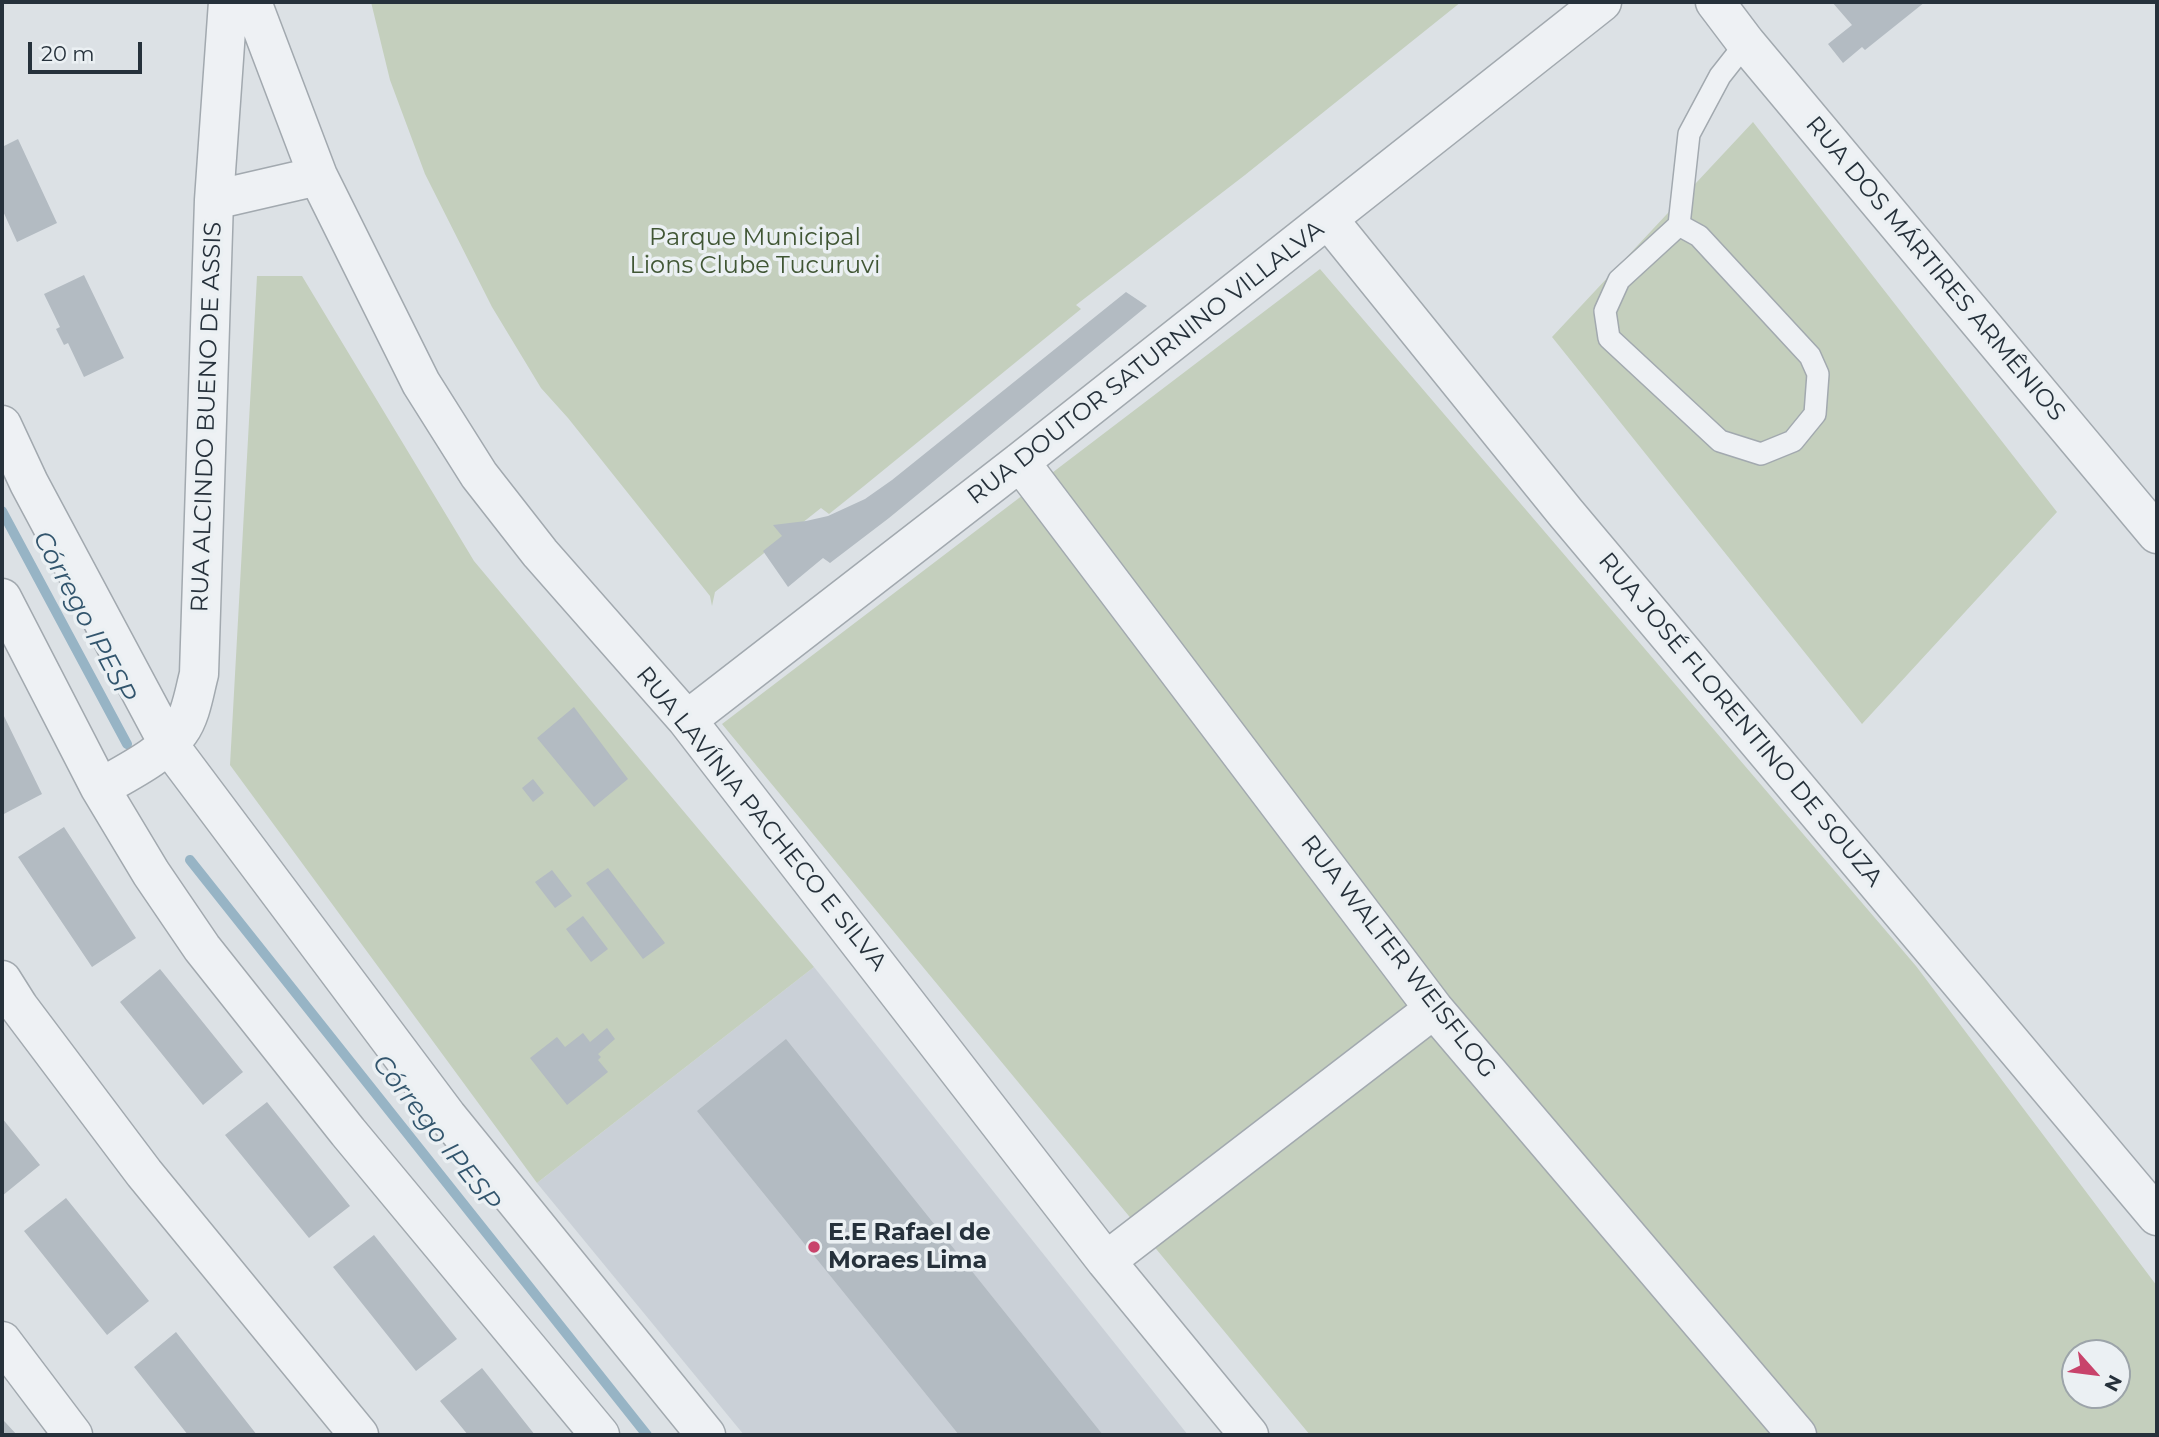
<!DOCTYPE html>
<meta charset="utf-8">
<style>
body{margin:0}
#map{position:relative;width:2159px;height:1437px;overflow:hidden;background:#dce1e5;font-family:Montserrat,sans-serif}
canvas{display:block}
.frame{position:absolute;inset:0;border:4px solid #26313b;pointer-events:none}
.north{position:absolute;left:2061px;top:1339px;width:70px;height:70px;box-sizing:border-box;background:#ebf0f3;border:2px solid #9ca4a9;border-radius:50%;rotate:118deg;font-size:19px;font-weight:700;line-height:28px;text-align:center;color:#26313b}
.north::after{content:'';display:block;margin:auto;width:24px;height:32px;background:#c8436b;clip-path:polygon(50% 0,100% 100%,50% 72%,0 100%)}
.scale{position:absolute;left:28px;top:42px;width:114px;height:32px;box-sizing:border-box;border:4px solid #26313b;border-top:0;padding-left:9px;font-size:21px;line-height:24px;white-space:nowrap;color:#26313b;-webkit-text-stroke:5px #ebf0f3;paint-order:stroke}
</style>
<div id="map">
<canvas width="2159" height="1437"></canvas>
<div class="frame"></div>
<div class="north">N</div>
<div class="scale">20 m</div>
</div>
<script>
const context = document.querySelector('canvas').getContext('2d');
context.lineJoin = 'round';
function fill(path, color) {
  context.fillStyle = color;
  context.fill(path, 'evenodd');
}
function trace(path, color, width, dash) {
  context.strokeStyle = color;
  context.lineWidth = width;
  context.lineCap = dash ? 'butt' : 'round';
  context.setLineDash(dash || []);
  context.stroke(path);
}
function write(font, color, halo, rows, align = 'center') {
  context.font = font + ' Montserrat,sans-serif';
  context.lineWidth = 7;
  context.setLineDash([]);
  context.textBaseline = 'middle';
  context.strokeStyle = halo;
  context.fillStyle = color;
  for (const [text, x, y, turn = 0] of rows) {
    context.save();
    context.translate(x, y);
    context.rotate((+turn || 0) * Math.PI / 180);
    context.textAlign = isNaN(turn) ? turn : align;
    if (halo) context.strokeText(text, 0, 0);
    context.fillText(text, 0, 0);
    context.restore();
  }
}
fill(new Path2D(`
 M814 967 1188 1435H744L537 1183Z`), '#cad0d7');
fill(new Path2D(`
 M371 2H1461L1245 175 1076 305 1081 309 864 486 829 514 821 508 715 592 712 606 710 596 568 418 541 388 492 307 425 174 390 80Z
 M1753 122 2057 512 1862 724 1552 337Z
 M1320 269 1916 966 2157 1286V1435H1310L722 724ZM2075 1353H2117V1395H2075Z
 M257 276H302L474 561 814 967 537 1183 230 765Z`), '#c4cfbd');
trace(new Path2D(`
 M2 511 127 744
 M190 860 647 1435`), '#97b4c5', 10);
fill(new Path2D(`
 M1832 2H1925L1865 50 1862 47 1843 63 1828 44 1852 25Z
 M18 139 57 223 17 242 2 209V147Z
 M84 275 124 358 84 377 68 343 64 345 56 329 60 327 44 294Z
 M1126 292 1147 306 889 518 830 563 823 558 788 587 763 551 782 536 773 525 806 521 828 516 865 499 892 480Z
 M574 707 628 779 594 807 537 738Z
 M2 712 42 794 2 815Z
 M533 779 544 793 533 802 522 788Z
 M64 827 136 938 92 967 18 857Z
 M608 868 665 943 643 959 586 883Z
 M552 870 572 896 555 908 535 882Z
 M583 916 608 949 591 962 566 929Z
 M160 969 243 1072 203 1105 120 1002Z
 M607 1028 615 1039 598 1054 601 1057 598 1060 608 1072 567 1105 530 1058 557 1037 565 1047 583 1033 590 1042Z
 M786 1039 1103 1435H959L697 1111Z
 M267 1102 350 1206 309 1238 225 1135Z
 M2 1118 40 1165 2 1196Z
 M66 1198 149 1301 107 1335 24 1231Z
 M374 1235 457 1339 416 1371 333 1267Z
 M176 1332 257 1435H188L134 1367Z
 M482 1368 535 1435H468L440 1401Z
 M2 1419 6 1423 17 1435H2Z`), '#b3bbc2');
const service = new Path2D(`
 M1679 225 1699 236 1810 356 1818 374 1815 414 1793 441 1761 454 1720 441 1609 338 1605 311 1619 280 1679 225 1689 134 1720 76 1746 43`);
const minor = new Path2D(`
 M252 2 318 176 421 383 479 475 540 553 687 720 1106 1261 1249 1435
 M1715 2 1746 43 2157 534
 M214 200 318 176
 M1328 219 1565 512 2157 1216
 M2 425 29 483 169 745 447 1116 706 1435
 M1020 462 1434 1009 1797 1435
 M2 598 100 788 151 873 202 948 348 1132 600 1435
 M687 720 1020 462 1602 2
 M100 788C124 774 165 754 180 731 191 716 194 693 199 674L214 200 228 2
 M2 980 19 1007 144 1173 359 1435
 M1106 1261 1434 1009
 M2 1341 73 1435`);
trace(service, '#a2a9af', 24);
trace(minor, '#a2a9af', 41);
trace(service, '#eef1f4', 21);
trace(minor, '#eef1f4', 38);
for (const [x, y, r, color] of [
 [814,1247,7,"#c8436b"]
]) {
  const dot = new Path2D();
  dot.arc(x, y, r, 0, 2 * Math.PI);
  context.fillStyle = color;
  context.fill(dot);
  trace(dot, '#ebf0f3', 2.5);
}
write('24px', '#405634', '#ebf0f3', [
 ["Parque Municipal",755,238],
 ["Lions Clube Tucuruvi",755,266]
]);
write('24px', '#26313b', '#ebf0f3', [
 ["RUA DOS MÁRTIRES ARMÊNIOS",1935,269,50],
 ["RUA DOUTOR SATURNINO VILLALVA",1146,363,-38],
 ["RUA ALCINDO BUENO DE ASSIS",207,417,-88],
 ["RUA JOSÉ FLORENTINO DE SOUZA",1740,720,50],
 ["RUA LAVÍNIA PACHECO E SILVA",761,819,51],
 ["RUA WALTER WEISFLOG",1398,957,52]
]);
write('bold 24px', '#26313b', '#ebf0f3', [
 ["E.E Rafael de",828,1233],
 ["Moraes Lima",828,1261]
], 'left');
write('italic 26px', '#32556d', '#ebf0f3', [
 ["Córrego IPESP",84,617,62],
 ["Córrego IPESP",436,1133,52]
]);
</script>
